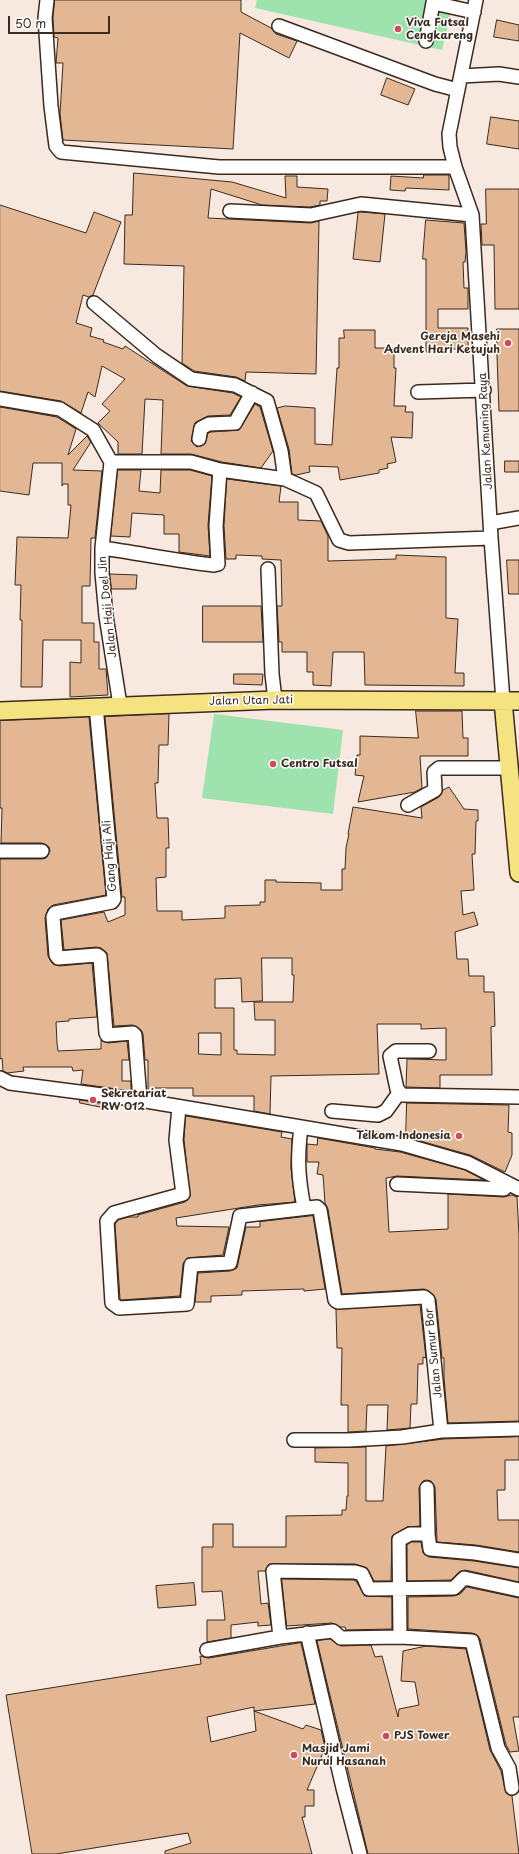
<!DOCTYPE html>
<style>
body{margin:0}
#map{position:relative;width:519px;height:1854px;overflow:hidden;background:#f7e9df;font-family:"Playpen Sans",sans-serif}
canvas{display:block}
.scale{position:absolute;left:8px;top:16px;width:102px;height:18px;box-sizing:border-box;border:2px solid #3b2a1e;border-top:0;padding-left:5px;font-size:12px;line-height:14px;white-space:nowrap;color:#3b2a1e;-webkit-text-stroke:3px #fff;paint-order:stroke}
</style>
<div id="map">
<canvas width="519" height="1854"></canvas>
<div class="scale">50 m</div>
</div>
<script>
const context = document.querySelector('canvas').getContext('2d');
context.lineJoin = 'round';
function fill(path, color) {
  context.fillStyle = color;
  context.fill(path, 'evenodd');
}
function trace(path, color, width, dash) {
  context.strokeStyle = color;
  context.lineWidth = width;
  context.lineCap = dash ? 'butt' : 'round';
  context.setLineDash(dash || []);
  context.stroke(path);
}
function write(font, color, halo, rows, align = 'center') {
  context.font = font + ' "Playpen Sans",sans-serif';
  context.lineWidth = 3;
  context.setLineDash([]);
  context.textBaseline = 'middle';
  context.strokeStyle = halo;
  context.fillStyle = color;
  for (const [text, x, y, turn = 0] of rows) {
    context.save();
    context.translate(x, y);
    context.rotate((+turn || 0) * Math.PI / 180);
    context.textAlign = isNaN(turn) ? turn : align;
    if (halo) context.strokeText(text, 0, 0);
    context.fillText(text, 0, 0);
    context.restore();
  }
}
fill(new Path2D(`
 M257 0H454L442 50 255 8Z
 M214 714 343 730 333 814 202 798Z`), '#9ee2ae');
const building = new Path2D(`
 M55 0H241V12L271 28 276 34 297 41 289 58 240 33 233 149 63 140 60 114 63 63H56L58 38 54 37 53 18Z
 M497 20 519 25V41L494 37Z
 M387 78 415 89 408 105 381 95Z
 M491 117 519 121V149L487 144Z
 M134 173 232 182 286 198 285 176H297V187L328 189 327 201H320V205L310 207 262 205 211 189 208 218 311 223 319 221 316 374 246 372 245 381 236 377 194 371 182 363 184 266 124 264 125 215H132Z
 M424 175H449V190L406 188 405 191 390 190 391 176 423 178Z
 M486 189H519V309H495L494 245H482L481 224H486Z
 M0 205 86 233 94 212 121 222 93 295 89 297 83 295 76 323 92 328 90 336 104 340 103 342 123 349 125 346 187 386 233 393 241 397 230 415 208 416 195 423 191 441 197 447 205 444 208 433 211 432 239 430 255 404 260 407 273 451 261 468 222 462 191 454H161L163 400 145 399 142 454H118V442L98 423 110 411 102 404 125 379 102 366 95 397 88 392 81 413 61 401 0 391Z
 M361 212 385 214 380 262 353 259 358 213Z
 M426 220 464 223 466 252 465 262H463L464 288H468V309H438V328H468V349H441V352H426V259H423Z
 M497 329H519V411H499L497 356Z
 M344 330H375V348H394V368H396L394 406H406L405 412H413L412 438 391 437 396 462 387 464 388 468 379 470V473L340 480 338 467 309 466 310 472 296 475 292 474 289 449 277 408 285 406 315 408V444L332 445 337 368H339V338H344Z
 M0 407 57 417 76 429 68 455 87 436 91 442 73 470 102 471 95 538H91L90 586H82V623H94V642H99V669H106L108 695 70 697V662L81 663V640H43L42 687H21L22 620H20L21 585H15L17 537 68 538 71 505H68V484H63L62 486V463H33L29 495 0 491Z
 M505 461H519V472H505Z
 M118 470H141L139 491 160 493 161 470H190L212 476 208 525 210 556 179 552V534H164V515L132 513 130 537 111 536Z
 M227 479 281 486 279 502H298V520L321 521 328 536V561L396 559V555L446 557V618L458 619 455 673H464V686L365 685 364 652H333L331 686 313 685V672H307V652H282V642H279L277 606H282L281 560 262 559V556L236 555V559H226L224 526Z
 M507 560H519V594H509Z
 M110 574 137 575 136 589H112Z
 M203 606H261L263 642H203Z
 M234 674H263L262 685 234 684Z
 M416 711H462L463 738H468V756H420L422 788 415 792 358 802 364 776 355 775 357 755H360V736L418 738Z
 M169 714 168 745H159L158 783H155L157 818H168L169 848H166V877L156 878 157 911H182V920L225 918V906L260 905V902H265V880H276V882L321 883V890H342V869H345L346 848 349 834H348L353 807 422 818 421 807 439 797 443 790 449 787 464 809 478 810V821H476L475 854H472L474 890 461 891 463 915 474 912 478 925 455 932 457 959H468L469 976H484V992H494L495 1026 491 1027 492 1075H440V1088L406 1087 407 1059 446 1060V1028L421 1029V1024H377L379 1074 271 1076 270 1114 254 1111V1096H193V1088H152V1094L148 1093V1060H145L143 1034 141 1030 133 1025 114 1026 107 953 101 948 96 947 64 950 61 920 104 912 108 922 125 915V897H122L105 717ZM262 958H292V975H294L293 1002H254L255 1020H275V1055L237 1054V1050H234V1008H215V979L241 978 242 1002 262 1001ZM199 1033H221V1055L199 1054Z
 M89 717 106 895 53 905 48 909 45 918 48 956 52 963 59 966 92 963 97 1017 69 1019V1021L56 1022 57 1043 58 1051 101 1049V1040L108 1043 127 1041 129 1060H122V1081H131V1091L81 1084 83 1070 73 1071 72 1067H23L24 1071 7 1073 3 1071 2 1058 0 1059V859H42L46 858 50 851 49 847 42 843H1L2 808H0V721Z
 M80 1100 106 1104 105 1108 80 1103Z
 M407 1103 509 1105 508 1132 512 1133V1155L505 1172 470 1155 406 1137Z
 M186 1116 282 1132 281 1137 292 1139 291 1168 295 1202 258 1205 176 1218 177 1226 229 1227 223 1255 187 1258 183 1264 180 1296 121 1300 120 1299 115 1224 118 1220 128 1217H138V1215L185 1202 190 1197 184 1140Z
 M318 1138 375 1148V1149L400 1152 465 1170 484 1180 397 1176 386 1178 389 1232 448 1229V1194L504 1197 512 1195 517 1197 519 1235V1421L448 1423 444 1378V1358H442L436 1299 429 1291 424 1289 342 1294 328 1209 325 1203 323 1175 317 1174 319 1162H307V1144L317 1145Z
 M313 1216 325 1289 304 1291V1289L242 1291V1295L211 1296V1302H195L198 1273 230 1271 237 1268 246 1227H260V1222Z
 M420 1305 426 1358 423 1357V1364H418L417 1404H411L410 1428 387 1430 388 1405H367L366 1431 348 1432V1405H341L342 1348H337L336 1309Z
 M519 1437V1460H505V1490H497L498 1520H519V1552L476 1545 437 1542 435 1487 431 1481 426 1480 423 1481 419 1488 420 1526 407 1527 392 1536 391 1581H374L367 1568 355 1564H269L265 1571H258L261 1604 268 1603 271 1625 258 1626V1622L231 1625V1638L207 1642V1620H225L222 1591 202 1592V1547H213V1524H233V1547H286V1516L342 1515V1510H346L347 1496H348V1463L315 1462V1448L366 1447V1501H383L386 1446 444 1439Z
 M412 1542H421L423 1553 429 1557 474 1561 519 1568V1582L465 1570 459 1572 451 1580 407 1581V1545Z
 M282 1579 354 1580 356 1581 365 1596 392 1597V1629L346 1630 345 1627H340L332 1623 287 1626Z
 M194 1583 196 1605 158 1608 156 1586Z
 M467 1587 519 1598V1717H513L519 1751 510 1752 506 1745 480 1639 477 1635 472 1633 408 1629V1597L454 1596 460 1594Z
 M330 1639 341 1646 371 1645 375 1657 382 1656 398 1717 399 1709 419 1705 415 1682 401 1681 403 1651 426 1646 466 1649 490 1750 501 1771 506 1793 512 1796 519 1854H368L317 1641Z
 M301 1643 315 1704 254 1711V1707L207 1717 211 1742 256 1731 254 1711 303 1729 306 1725 321 1730 325 1748 307 1790H314V1806H305V1817H302L312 1854H165V1851L191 1843 188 1833 56 1854H32L6 1695 201 1664 200 1656 208 1658Z`);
fill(building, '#e3b794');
trace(building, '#3b2a1e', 1);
const minor = new Path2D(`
 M47 0 45 18 51 106 56 146 61 152 219 167H455
 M476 0 449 134 450 147 455 167 472 215 491 538 503 701
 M279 26 435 84 458 90
 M426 41 433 3 474 12
 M461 76 499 74 519 77
 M230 211 311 215 361 204 472 215
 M94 303 157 356 191 379 235 385 267 401 281 451 285 479
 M418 392 484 390
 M0 399 60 409 93 430 111 462
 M199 439 201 428 209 424 235 423 252 393
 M111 462H191L220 470 285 479 316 493 339 540 349 543 491 538
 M111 462 102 548V573L106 616 120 705
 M490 523 519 518
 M102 548C139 553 176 561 214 565L218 564 216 526 220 470
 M268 569 272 674 275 700
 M96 706 114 899 112 902 55 913 53 917 56 955 58 958 97 955 100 957 106 1033 107 1035 133 1033 135 1035 140 1100
 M408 805 435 790 434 772 439 768H509
 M0 851H42
 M429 1051H396L390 1056 397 1089 402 1095 519 1097
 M0 1078 10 1083 140 1100 402 1144 468 1163 519 1189
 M179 1107 176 1140 183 1194 114 1213 107 1221 112 1303 119 1308 187 1304 191 1265 230 1263 240 1216 317 1207 320 1210 335 1300 338 1302 424 1297 428 1300 441 1431
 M332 1111 378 1115 386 1111 399 1093
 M301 1127C297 1159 298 1176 304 1208
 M397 1184 504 1189 509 1184
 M294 1440H349L402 1437 441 1431 519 1429
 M427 1488 428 1534 430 1549 475 1553 519 1560
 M307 1633 343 1788 360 1854
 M280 1637 333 1631 341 1638 400 1637 472 1641 498 1748 509 1768 512 1788
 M400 1637 399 1540 410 1534H428
 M207 1650 280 1637 273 1571 355 1572 362 1574 369 1589 454 1588 464 1578 519 1590`);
const major = new Path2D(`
 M503 701 519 873
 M0 711 275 700 519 701`);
trace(minor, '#3b2a1e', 16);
trace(major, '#3b2a1e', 20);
trace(minor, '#fff', 13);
trace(major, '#f5e382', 17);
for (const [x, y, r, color] of [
 [398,29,4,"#d1495b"],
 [508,343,4,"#d1495b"],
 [273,764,4,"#d1495b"],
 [93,1100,4,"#d1495b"],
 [459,1136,4,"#d1495b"],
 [386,1736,4,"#d1495b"],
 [294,1755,4,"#d1495b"]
]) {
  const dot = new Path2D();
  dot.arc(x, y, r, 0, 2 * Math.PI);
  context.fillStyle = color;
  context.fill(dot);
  trace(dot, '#fff', 1.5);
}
write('bold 11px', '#3b2a1e', '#fff', [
 ["Viva Futsal",406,23],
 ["Cengkareng",406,36],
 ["Gereja Masehi",500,337,"right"],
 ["Advent Hari Ketujuh",500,350,"right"],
 ["Centro Futsal",281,764],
 ["Sekretariat",101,1094],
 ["RW 012",101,1107],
 ["Telkom Indonesia",451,1136,"right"],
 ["PJS Tower",394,1736],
 ["Masjid Jami",302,1749],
 ["Nurul Hasanah",302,1762]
], 'left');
write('11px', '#3b2a1e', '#fff', [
 ["Jalan Kemuning Raya",486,431,-93],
 ["Jalan Haji Doel Jin",108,607,-96],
 ["Jalan Utan Jati",251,701,-1],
 ["Gang Haji Ali",110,856,-95],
 ["Jalan Sumur Bor",434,1353,-96]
]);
</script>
